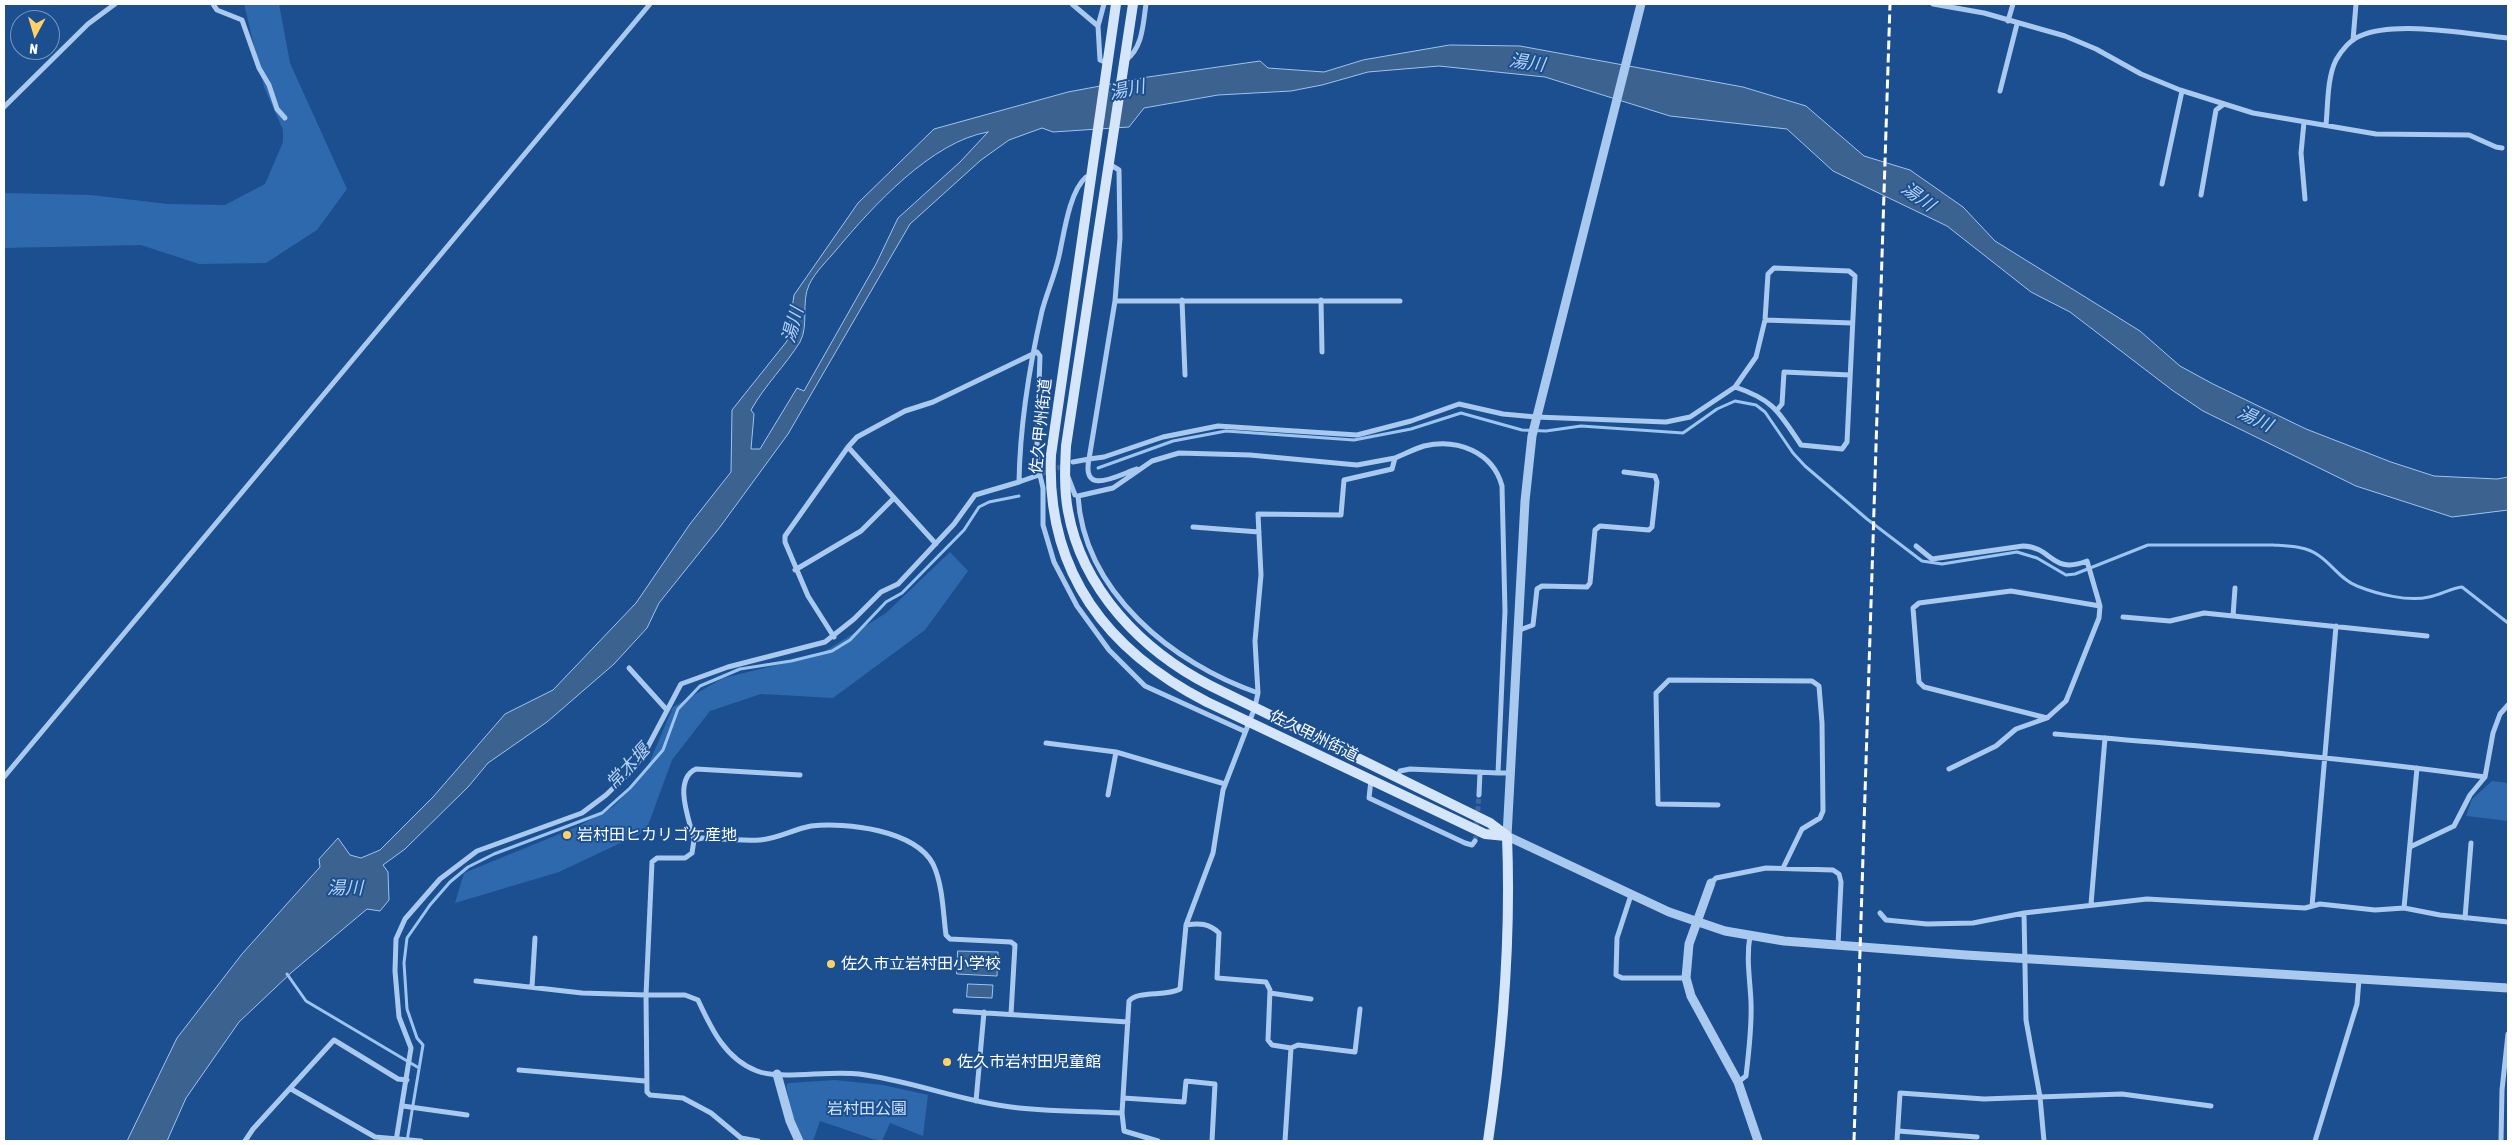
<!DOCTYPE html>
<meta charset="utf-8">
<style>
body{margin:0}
#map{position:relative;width:2512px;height:1145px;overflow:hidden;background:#1b4f8f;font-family:"Asap Condensed",sans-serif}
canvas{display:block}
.frame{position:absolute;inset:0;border:5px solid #fff;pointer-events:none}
.north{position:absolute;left:10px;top:10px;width:50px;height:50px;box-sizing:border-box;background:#1b4f8f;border:1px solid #7695bc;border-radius:50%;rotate:186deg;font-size:14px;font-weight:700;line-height:20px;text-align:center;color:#fff}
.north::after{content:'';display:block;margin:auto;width:18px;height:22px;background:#ffd166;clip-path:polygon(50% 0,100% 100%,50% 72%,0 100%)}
</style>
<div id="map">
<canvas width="2512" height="1145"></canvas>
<div class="frame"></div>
<div class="north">N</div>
</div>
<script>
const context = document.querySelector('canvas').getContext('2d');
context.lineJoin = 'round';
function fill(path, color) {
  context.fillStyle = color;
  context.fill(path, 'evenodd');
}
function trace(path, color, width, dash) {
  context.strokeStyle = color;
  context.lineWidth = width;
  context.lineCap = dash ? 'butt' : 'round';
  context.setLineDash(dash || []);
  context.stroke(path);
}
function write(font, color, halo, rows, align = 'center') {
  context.font = font + ' "Asap Condensed","Noto Sans JP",sans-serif';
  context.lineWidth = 4;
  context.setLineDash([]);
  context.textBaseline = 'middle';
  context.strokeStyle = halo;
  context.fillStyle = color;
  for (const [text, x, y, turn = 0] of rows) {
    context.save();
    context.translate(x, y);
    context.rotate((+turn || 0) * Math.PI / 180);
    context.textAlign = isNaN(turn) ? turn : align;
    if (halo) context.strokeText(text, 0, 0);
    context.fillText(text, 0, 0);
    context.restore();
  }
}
fill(new Path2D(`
 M244 4H279L290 63 347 189 317 230 266 263 199 264 141 245 4 248V193L91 195 168 204 225 205 265 184 283 142V130L264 87Z
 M950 552 968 571 925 630 833 698 761 694 710 711 672 760 646 831 559 872 455 903 464 873 579 826 614 806 645 773 673 707 723 678 819 655 886 613Z
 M2492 781 2508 783V821L2466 816 2472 799Z
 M835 1080 883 1085 928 1095 923 1136 890 1123 882 1141H879L820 1121 813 1141H804L793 1117 786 1085 789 1083Z`), '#2e69ad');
const water = new Path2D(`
 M1450 45 1520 46 1743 87 1806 106 1864 156 1910 170 1963 207 1995 241 2140 331 2180 366 2213 384 2306 429 2391 462 2434 476 2497 479 2508 477V510L2452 517 2356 486 2203 411 2172 390 2070 312 2031 292 1947 226 1833 171 1787 129 1670 116 1545 77 1439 66 1368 72 1322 85 1291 91 1218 95 1144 108 1129 127 1053 132 1042 128 1009 140 981 160 910 224 788 434 720 527 659 603 647 628 614 664 547 722 488 763 468 787 405 849 383 865 388 872 389 900 380 911 367 909 292 972 239 1022 186 1098 167 1141H127L177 1038 242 954 320 867 319 859 338 838 350 855 361 858 380 850 433 797 505 714 553 690 636 603 690 524 731 472 732 410 787 341 794 295 858 203 934 129 1068 92 1148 77 1260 61 1268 68 1324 72 1363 60ZM988 132 960 162 898 218 876 264 804 391 797 388 760 449H751L754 414 751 410C765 385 785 366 800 342 809 326 801 302 809 285 815 272 828 260 837 249 872 207 932 141 988 132Z
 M958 951 998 952 997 976 957 974Z
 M968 984 993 985 992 998 967 997Z`);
fill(water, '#3c6290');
trace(water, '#9cc4f0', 1);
trace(new Path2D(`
 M1098 468 1173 441 1226 431 1354 440 1411 429 1461 413 1522 430 1546 431 1581 426 1683 433 1717 409 1735 401 1756 405 1765 412 1793 453 1805 466 1867 519 1922 561 1942 564 2017 552 2037 558 2066 575 2075 574 2148 545H2273C2288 546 2306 546 2318 555 2332 564 2341 580 2357 586 2377 594 2408 602 2429 597 2441 595 2451 588 2462 587L2508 623
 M287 974 306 1001 419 1068
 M407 1141 423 1045 417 1038 407 1009 404 963 407 938 430 905 450 882 468 867 494 854 602 813 630 788 663 750 678 709 700 686 740 669 791 661 832 651 850 640 886 602 902 593 964 530 979 507 989 502 1019 496`), '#9cc4f0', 3);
trace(new Path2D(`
 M1036 476 1066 465
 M1475 841 1479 795`), '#3d69a0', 5, [5, 2.5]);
trace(new Path2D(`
 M213 4 217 10 242 20 259 68 269 85 277 109 285 118
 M1072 4 1098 26 1100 60 1107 63
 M1933 4 1984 13 2065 36 2096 49 2141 74 2180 90 2253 113 2376 134 2469 135 2496 147 2502 148
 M2008 21 2013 4
 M1098 26 1104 4
 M2353 40 2356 4
 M1126 60C1143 47 1143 24 1146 4
 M2000 91 2017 24
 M4 107 88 24 115 4
 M2304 122 2301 153 2305 199
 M2326 125C2328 105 2327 78 2336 60 2341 51 2350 40 2360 36 2396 20 2468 34 2508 38
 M1109 164 1119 170 1120 238 1115 301H1400
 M2162 184 2182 91
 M2201 195 2216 110 2224 104
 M1182 300 1185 375
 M1321 300 1322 352
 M1765 320 1852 323
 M1777 410 1782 404 1784 372 1850 375
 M848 447 936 544
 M1073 462 1089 459 1115 301
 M1137 469C1120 474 1081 498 1089 459L1104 457 1163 437 1218 426 1357 435 1411 421 1459 404 1503 414 1536 417 1666 422 1690 417 1735 387 1756 357 1765 320 1768 274 1774 268 1849 271 1855 276 1847 442 1842 449 1801 445C1779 412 1774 400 1735 387
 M1068 477 1075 495 1078 496 1113 488 1152 461 1179 453 1250 455 1357 465 1395 458
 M1019 482 1036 476
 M1078 496C1084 592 1173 664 1258 693
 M1193 527 1259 532
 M1916 546 1932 559 2023 546C2053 547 2051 575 2087 561L2100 606
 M795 570 861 531 893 499
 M2011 591 2100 606 2099 618 2066 701 2047 718 1924 687 1919 682 1913 608 1919 603Z
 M2233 616 2235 588
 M2123 617 2170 621 2204 613 2427 636
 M1517 631 1533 625 1537 589 1542 586 1587 587 1590 583 1595 530 1600 526 1649 530 1652 527 1657 482 1655 476 1624 472
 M834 637 808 596 785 542V536L848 447 857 437 905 411 933 402 1037 352 1040 356 1037 442 1038 467 1043 488V525L1054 562 1077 606 1109 650 1145 686 1244 731
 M629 668 666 709
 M2055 734C2199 746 2342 757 2485 777
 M1046 743 1116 752 1225 784
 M1949 769 1996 746 2016 729 2047 718
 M4 777 650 4
 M1397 777 1400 771 1410 769 1498 773
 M1371 780 1369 798 1465 843 1472 845 1475 841
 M1108 795 1116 752
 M1479 795 1480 772
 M1718 805 1658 804 1656 693 1669 680 1812 681 1819 686 1822 723 1823 811 1820 818 1802 829 1783 868
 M694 840C690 821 672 780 696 769L800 775
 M2410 847 2454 826 2470 795 2485 777 2493 733 2500 714 2508 705
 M1711 883 1716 878 1766 868 1833 870 1839 874 1841 882 1838 945
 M1631 895 1617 938 1616 975 1622 978H1686
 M2091 904 2105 738
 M2312 906 2336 626
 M2404 908 2417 768
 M1880 913 1886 920 1927 924 1973 923 2024 913 2147 899 2305 908 2320 904 2375 910 2404 908 2440 915 2508 922
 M2024 913 2026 1020 2040 1097 2044 1141
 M2465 918 2471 843
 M1186 925C1199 923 1209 923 1219 933L1217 978 1266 982 1270 990 1268 1040 1272 1045 1291 1048 1285 1141
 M476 981 582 993 646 995 647 1092 650 1095 683 1098 711 1113 741 1138 758 1141
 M532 987 535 938
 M1270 993 1311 999
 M955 1011 1128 1022
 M1011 1014 1015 945 1011 942 950 939 946 935C943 913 943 885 933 864 915 830 846 822 811 826 794 829 777 839 760 840 741 841 721 839 702 838L694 840 692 853 685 858H657L652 862 646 995H685L698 1000C711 1028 725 1059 757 1071 778 1080 831 1070 859 1074 908 1080 955 1099 1004 1106 1042 1112 1083 1111 1122 1113L1124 1131 1158 1141
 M1291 1048 1298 1045 1355 1052 1360 1009
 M519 1070 645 1081
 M1738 1082 1746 1076C1749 1051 1752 1026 1751 1002 1750 979 1746 958 1750 936
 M291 1089 375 1137 421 1141
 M1123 1098 1184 1102 1186 1081 1215 1084 1212 1141
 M976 1101 984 1012
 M403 1106 467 1115
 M1122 1113 1129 1001C1138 990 1166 997 1180 989L1186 925 1213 853 1223 790 1255 707 1258 693 1255 641 1261 575 1258 514 1341 515 1344 480 1392 469 1395 458C1405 454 1414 449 1424 446 1457 438 1493 452 1502 486L1505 611 1498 773H1510
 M1898 1131 1977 1137
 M245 1141 253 1129 334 1040 398 1079 407 1080
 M396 1141 411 1048 399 1017 395 971 396 939 405 919 440 879 477 851 582 813 606 795 632 770 644 754 681 684 728 667 825 642 854 619 881 592 898 584 954 524 975 495 1019 482C1020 423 1029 368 1042 311 1047 292 1055 275 1059 256 1064 234 1069 192 1086 177H1091
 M1897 1141 1900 1093 1984 1099 2122 1094 2211 1106
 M2315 1141 2357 1004 2359 979
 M2501 1141 2502 1090 2508 1034`), '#a9c9ee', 5);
trace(new Path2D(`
 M1641 4 1532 436 1525 501 1507 836 1669 912 1725 931 1784 941 1966 955 2508 988
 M1711 883 1689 944 1686 978 1691 996 1738 1082 1758 1141
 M777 1074 790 1121 799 1141`), '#a9c9ee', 9);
trace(new Path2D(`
 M1116 4 1051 455C1046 571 1106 650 1207 702L1485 834 1506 836
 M1133 4 1066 446C1065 467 1064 490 1068 511 1082 589 1142 651 1211 686L1490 823 1507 836C1511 937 1503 1041 1488 1141`), '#d6e6fa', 10);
trace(new Path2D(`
 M1854 1141 1890 4`), '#fff', 3, [9, 4]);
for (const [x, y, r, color] of [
 [567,835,5,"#ffd166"],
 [831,964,5,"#ffd166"],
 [947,1062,5,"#ffd166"]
]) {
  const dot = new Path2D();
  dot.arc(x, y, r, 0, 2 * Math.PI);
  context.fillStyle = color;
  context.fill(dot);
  trace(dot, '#1b4f8f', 2);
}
write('16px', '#fff', '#1b4f8f', [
 ["佐久甲州街道",1041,426,-84],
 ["佐久甲州街道",1314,736,26]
]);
write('16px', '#fff', '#1b4f8f', [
 ["岩村田ヒカリゴケ産地",577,835],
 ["佐久市立岩村田小学校",841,964],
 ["佐久市岩村田児童館",957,1062]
], 'left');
write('16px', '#cfe3fa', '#1b4f8f', [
 ["岩村田公園",867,1109]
]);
write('italic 18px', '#b5d3f5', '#1b4f8f', [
 ["湯川",1527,63,8],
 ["湯川",1127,90,-12],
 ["湯川",1918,197,36],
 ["湯川",793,325,-75],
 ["湯川",2255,419,25],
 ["常木堰",628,767,-47],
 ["湯川",345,888]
]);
</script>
